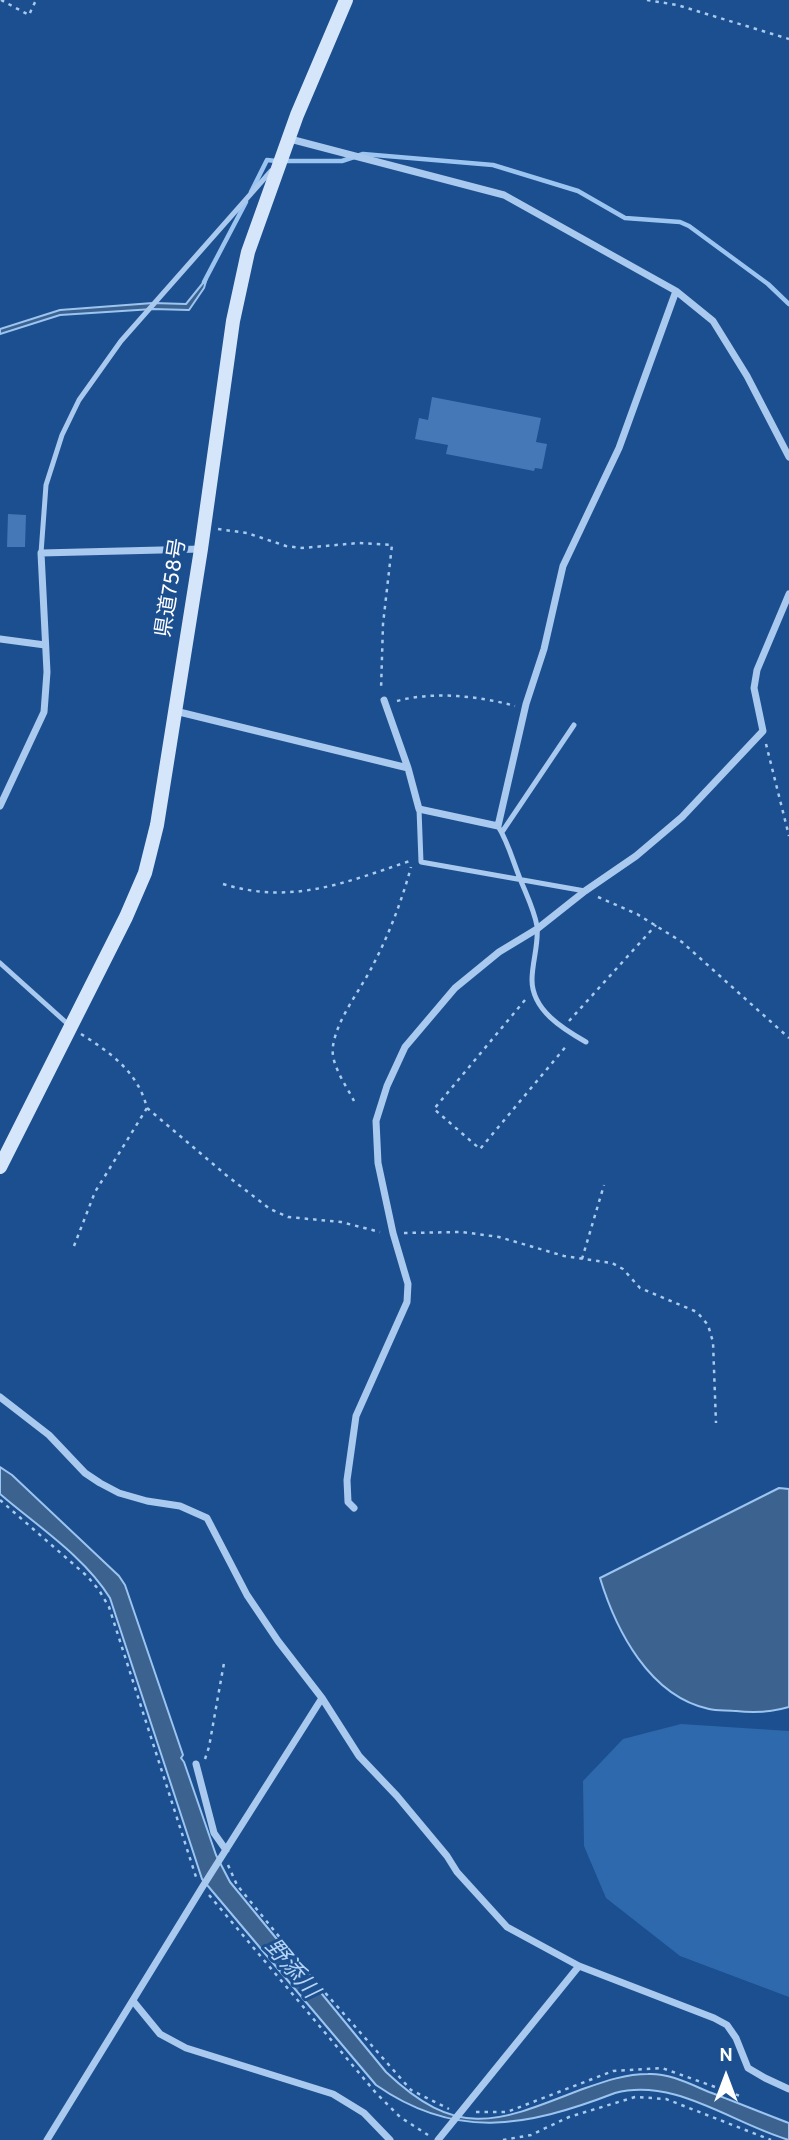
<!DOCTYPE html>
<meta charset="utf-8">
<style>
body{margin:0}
#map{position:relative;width:789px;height:2140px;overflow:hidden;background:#1b4f8f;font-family:Overpass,sans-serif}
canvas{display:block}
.north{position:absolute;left:691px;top:2042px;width:70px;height:70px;-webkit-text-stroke:5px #1b4f8f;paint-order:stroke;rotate:0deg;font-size:19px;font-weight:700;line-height:28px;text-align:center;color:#fff}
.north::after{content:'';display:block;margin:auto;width:24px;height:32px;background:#fff;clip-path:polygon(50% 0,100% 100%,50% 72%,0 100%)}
</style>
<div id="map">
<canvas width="789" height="2140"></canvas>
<div class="north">N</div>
</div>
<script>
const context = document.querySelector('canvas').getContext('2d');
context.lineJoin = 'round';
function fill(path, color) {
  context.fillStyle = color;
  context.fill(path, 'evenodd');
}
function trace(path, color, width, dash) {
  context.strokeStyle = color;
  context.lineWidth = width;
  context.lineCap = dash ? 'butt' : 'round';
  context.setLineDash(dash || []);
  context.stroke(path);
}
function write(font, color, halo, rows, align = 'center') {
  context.font = font + ' Overpass,"Noto Sans JP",sans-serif';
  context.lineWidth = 6;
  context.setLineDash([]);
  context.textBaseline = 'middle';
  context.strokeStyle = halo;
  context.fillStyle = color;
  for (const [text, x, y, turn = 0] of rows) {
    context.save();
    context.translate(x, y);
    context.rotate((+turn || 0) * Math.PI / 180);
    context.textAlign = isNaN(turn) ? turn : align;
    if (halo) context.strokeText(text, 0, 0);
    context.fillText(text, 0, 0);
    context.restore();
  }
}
fill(new Path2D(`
 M681 1724 789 1731V1997L680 1956 606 1898 584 1846 583 1781 623 1739Z`), '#2e69ad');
const water = new Path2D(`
 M207 278 204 288 189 310 153 309 60 315 0 334V329L60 310 153 303 186 304Z
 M0 1467 12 1475 119 1576 125 1585 183 1755 181 1758 184 1762 216 1855 230 1882 386 2072C458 2140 496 2123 580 2090 603 2082 624 2074 648 2074 669 2073 690 2084 709 2092 736 2102 762 2113 789 2123V2140C733 2124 675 2077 615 2093 524 2128 455 2140 376 2085L202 1879 110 1598C84 1556 37 1526 0 1494Z
 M779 1488 789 1489V1707C772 1712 753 1713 736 1711 727 1710 717 1711 709 1709 649 1696 616 1630 600 1578Z`);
fill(water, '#3c6290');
trace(water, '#9cc4f0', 2);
trace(new Path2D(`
 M285 161H342L363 154 493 165 578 191 625 218 680 222 689 226 768 284 789 304
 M251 192 267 160 276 161
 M204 282 246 202`), '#9cc4f0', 4.5);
fill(new Path2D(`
 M432 397 541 418 536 442 547 444 542 469 535 468 534 471 446 454 448 445 415 439 419 418 428 420Z
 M8 514 26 515 25 547H7Z`), '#4478b7');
trace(new Path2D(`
 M1 0 29 15 36 0
 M647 0 677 5 789 39
 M218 529 247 533 286 546 302 548 359 543 392 545 383 624 381 690
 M397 701C434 691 479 696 515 706
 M766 744 789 836
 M223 884C292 905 344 883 410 861
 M598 897 637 914 682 942 789 1038
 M525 1000 434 1109 480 1149 568 1044
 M569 1021 656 925
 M81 1034C111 1053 138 1072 147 1108L226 1175 270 1209 288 1217 341 1222 380 1232
 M354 1101C346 1085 330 1064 333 1046 337 1018 362 988 374 963 390 932 402 900 411 867
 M404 1233 462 1232 499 1237 564 1256 612 1263 623 1269 640 1288 697 1312 708 1325 713 1342 716 1423
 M74 1246 95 1192 147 1108
 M582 1259 604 1185
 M0 1500 87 1576 99 1590 109 1607 196 1877
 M205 1759 209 1747 224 1663
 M228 1865 237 1885 321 1988 411 2090 449 2109
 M209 1895 376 2093 400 2117 428 2135
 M476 2112H507L613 2071 662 2068 743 2097
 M503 2140 531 2135 569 2117 635 2097 666 2099 771 2140`), '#a9c9ee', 2.5, [3.5, 5]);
trace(new Path2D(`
 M41 553 46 485 62 435 79 400 121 341 271 171
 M419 809 421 862 585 891
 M498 826C509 844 513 862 521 881 527 896 534 910 537 926 539 944 532 962 532 980 532 1010 563 1029 586 1042
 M502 832 574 725
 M0 963 70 1026`), '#a9c9ee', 5);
trace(new Path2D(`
 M290 139 504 195 676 291 713 321 747 376 789 457
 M0 639 45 645
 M384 700 408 768
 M175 711 408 768 419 809 498 826 526 704 544 649 563 566 619 448 676 291
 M0 806 44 712 47 672 41 553 201 549
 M0 1397 49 1435 85 1473 100 1483 119 1493 147 1501 180 1506 207 1518 247 1595 278 1641 322 1698 359 1756 397 1796 447 1856 457 1872 507 1927 579 1966 714 2018 727 2025 736 2038 748 2068 765 2078 789 2089
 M354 1508 348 1502 347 1480 356 1416 407 1302 408 1284 393 1233 378 1163 376 1121 387 1086 405 1047 455 988 499 952 537 929 585 891 636 856 682 817 763 731 754 688 757 670 789 594
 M196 1764 214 1833 226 1850
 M133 2001 160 2034 186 2048 333 2094 364 2113 390 2140
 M47 2140 203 1886 322 1698
 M438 2140 579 1966`), '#a9c9ee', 7);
trace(new Path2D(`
 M0 1167 126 917 145 873 157 825 201 549 233 321 248 252 297 115 346 0`), '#d6e6fa', 14);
write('21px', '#fff', '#1b4f8f', [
 ["県道758号",173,588,-81]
]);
write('italic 23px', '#b5d3f5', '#1b4f8f', [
 ["野添川",290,1970,50]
]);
</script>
